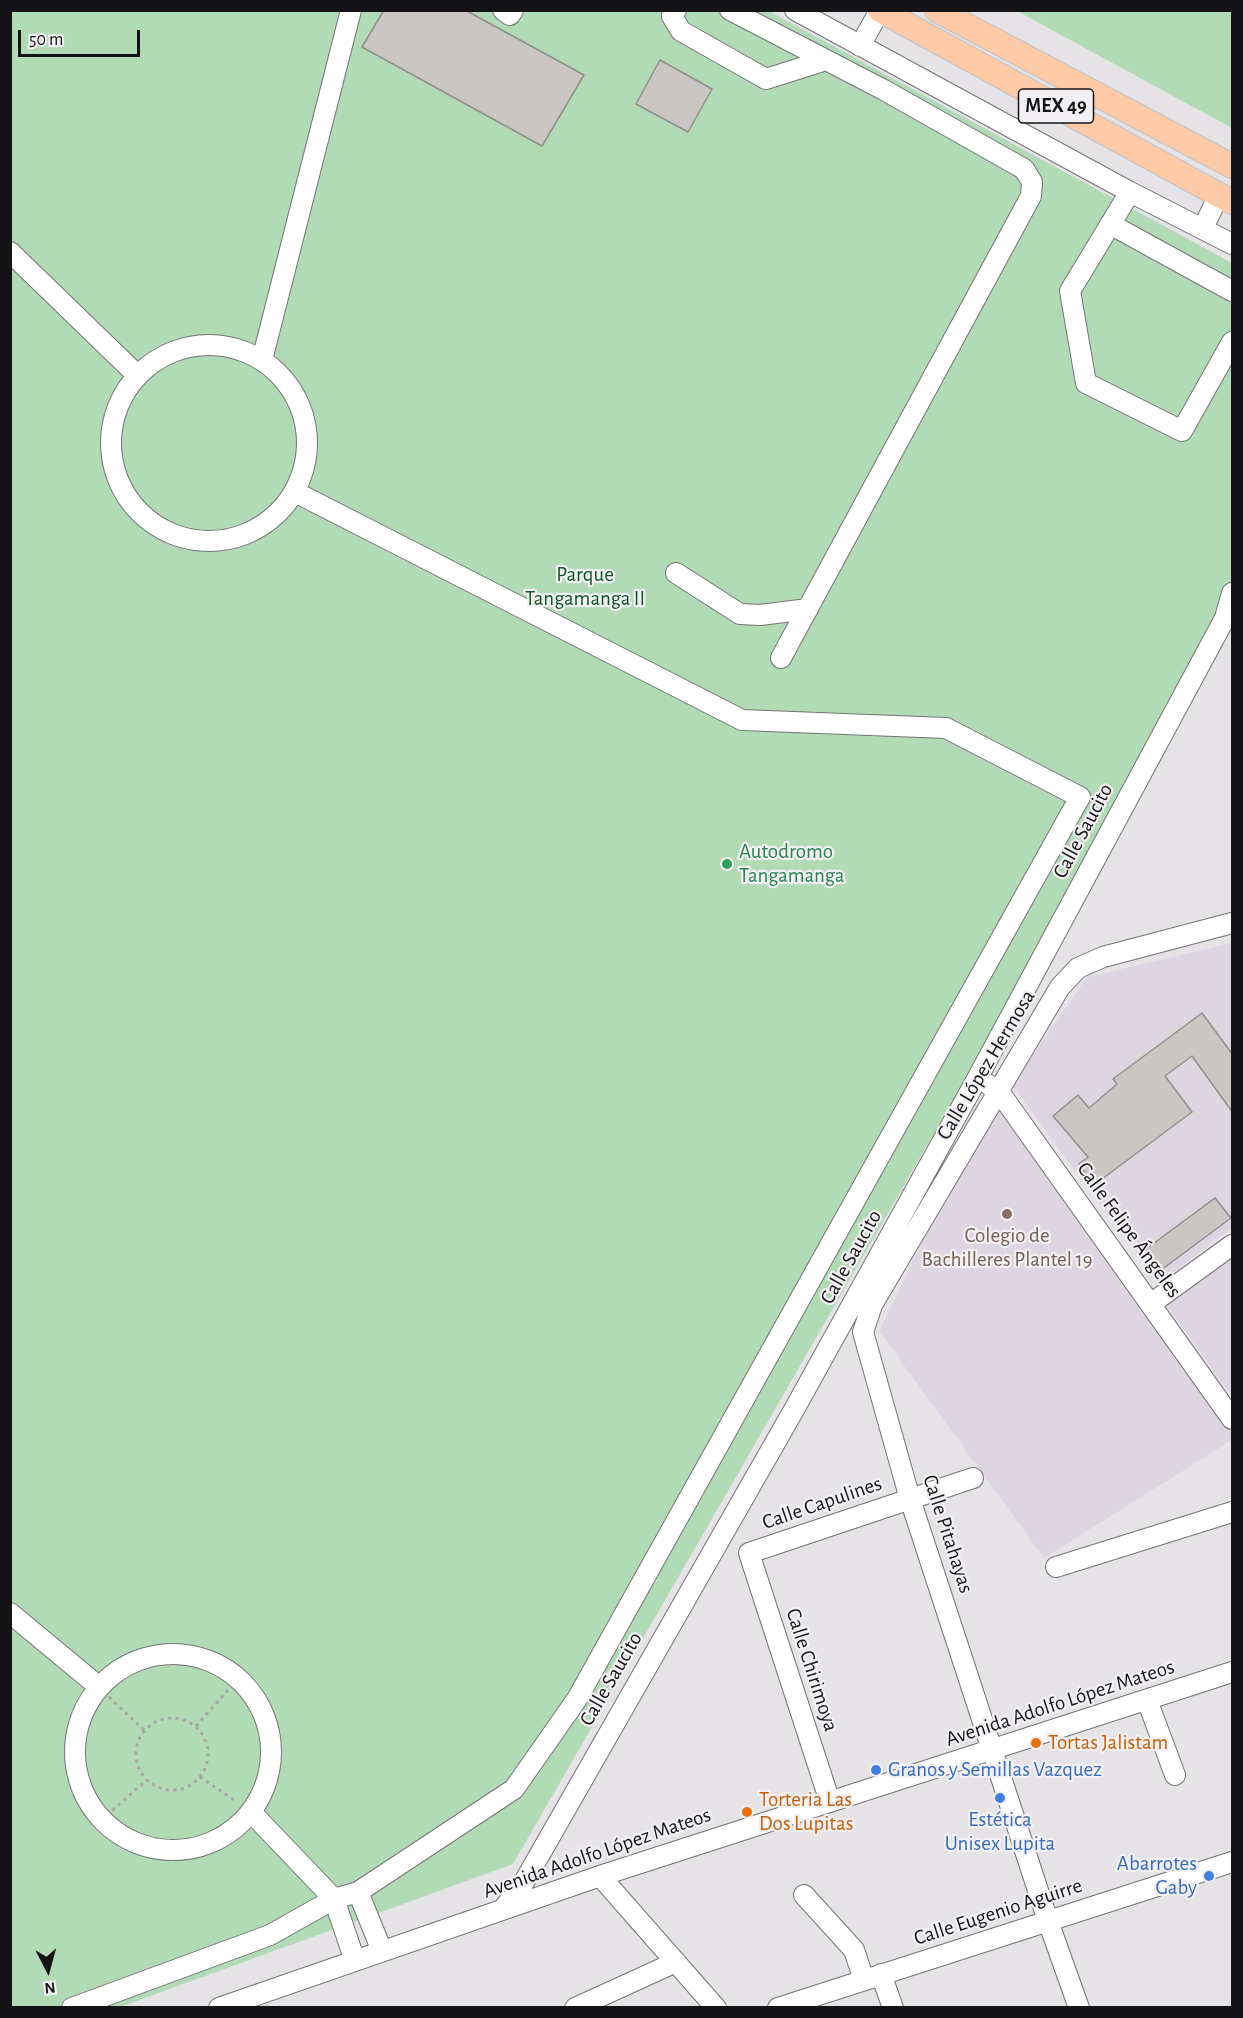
<!DOCTYPE html>
<meta charset="utf-8">
<style>
body{margin:0}
#map{position:relative;width:1243px;height:2018px;overflow:hidden;background:#e6e3e7;font-family:"Alegreya Sans",sans-serif}
canvas{display:block}
.frame{position:absolute;inset:0;border:12px solid #141315;pointer-events:none}
.north{position:absolute;left:18px;top:1940px;width:60px;height:60px;-webkit-text-stroke:4px #f3f0f4;paint-order:stroke;rotate:174deg;font-size:16px;font-weight:700;line-height:24px;text-align:center;color:#141315}
.north::after{content:'';display:block;margin:auto;width:21px;height:27px;background:#141315;clip-path:polygon(50% 0,100% 100%,50% 72%,0 100%)}
.scale{position:absolute;left:18px;top:30px;width:122px;height:27px;box-sizing:border-box;border:3px solid #141315;border-top:0;padding-left:8px;font-size:18px;line-height:21px;white-space:nowrap;color:#141315;-webkit-text-stroke:4px #f3f0f4;paint-order:stroke}
</style>
<div id="map">
<canvas width="1243" height="2018"></canvas>
<div class="frame"></div>
<div class="north">N</div>
<div class="scale">50 m</div>
</div>
<script>
const context = document.querySelector('canvas').getContext('2d');
context.lineJoin = 'round';
function fill(path, color) {
  context.fillStyle = color;
  context.fill(path, 'evenodd');
}
function trace(path, color, width, dash) {
  context.strokeStyle = color;
  context.lineWidth = width;
  context.lineCap = dash ? 'butt' : 'round';
  context.setLineDash(dash || []);
  context.stroke(path);
}
function write(font, color, halo, rows, align = 'center') {
  context.font = font + ' "Alegreya Sans",sans-serif';
  context.lineWidth = 4.5;
  context.setLineDash([]);
  context.textBaseline = 'middle';
  context.strokeStyle = halo;
  context.fillStyle = color;
  for (const [text, x, y, turn = 0] of rows) {
    context.save();
    context.translate(x, y);
    context.rotate((+turn || 0) * Math.PI / 180);
    context.textAlign = isNaN(turn) ? turn : align;
    if (halo) context.strokeText(text, 0, 0);
    context.fillText(text, 0, 0);
    context.restore();
  }
}
fill(new Path2D(`
 M1232 943V1228L1158 1283 1012 1085 1087 977Z
 M994 1097 1232 1433V1440L1044 1558 879 1331Z
 M1232 1250V1396L1160 1297Z`), '#ddd6e1');
fill(new Path2D(`
 M11 11H769L1232 263V616L513 1864 120 2007H11Z
 M1017 11H1232V128Z`), '#b1dbb5');
const building = new Path2D(`
 M384 10H465L584 75 542 146 362 47Z
 M660 60 712 89 688 132 636 104Z
 M1202 1013 1233 1055V1113L1192 1056 1165 1076 1192 1112 1094 1185 1079 1164 1088 1157 1053 1116 1078 1095 1089 1108 1117 1084 1113 1079Z
 M1215 1198 1231 1218 1161 1270 1146 1249Z`);
fill(building, '#c9c6c3');
trace(building, '#928e8c', 1.5);
const minor = new Path2D(`
 M503 10 510 15 513 10
 M676 10 672 16 681 31 766 79 826 60
 M730 10 884 90 1024 169 1032 182 1031 196 781 658
 M795 10 1130 192 1232 244
 M860 46 880 10
 M1130 192 1070 291 1086 383 1182 431 1232 342
 M1110 224 1232 291
 M1203 228 1219 195
 M10 252 137 375
 M111 443a98 98 0 1 1 196 0a98 98 0 1 1-196 0Z
 M262 360 351 10
 M676 573 740 614 760 615 808 609
 M989 1085 998 1090 1005 1100 1232 1419
 M1152 1303 1232 1245
 M1056 1567 1232 1512
 M10 1613 98 1686
 M75 1752a98 98 0 1 1 196 0a98 98 0 1 1-196 0Z
 M1147 1700 1175 1775
 M830 1802 749 1553 973 1478
 M251 1812 334 1899 358 1892 514 1789 577 1699 1080 797 946 728 742 720 295 492
 M600 1876 716 2008
 M358 1892 382 1951
 M804 1895 854 1950 864 1980
 M502 1910 520 1889 795 1408 978 1077 1225 618 1232 593
 M881 1974 893 2008
 M72 2008 270 1935 334 1899 355 1961
 M219 2008 600 1876 1232 1672
 M575 2008 676 1962
 M778 2008 1232 1862
 M1079 2008 1048 1921 910 1499 863 1332 872 1305 1060 987 1078 968 1103 957 1232 923`);
const major = new Path2D(`
 M880 10 1232 202
 M937 10 1232 166`);
trace(minor, '#757376', 22);
trace(major, '#c2c2c2', 26);
trace(new Path2D(`
 M109 1697 145 1731
 M136 1754a36 36 0 1 1 72 0a36 36 0 1 1-72 0Z
 M196 1726 238 1679
 M200 1777 237 1802
 M101 1820 147 1780`), '#a6a4a7', 3, [3, 4.5]);
trace(minor, '#fff', 20);
trace(major, '#fccaa6', 24);
for (const [x, y, r, color] of [
 [727,864,6,"#2e9e5b"],
 [1007,1214,6,"#8d6e63"],
 [1036,1743,6,"#e8710a"],
 [876,1770,6,"#3f7fe0"],
 [1000,1798,6,"#3f7fe0"],
 [747,1812,6,"#e8710a"],
 [1209,1876,6,"#3f7fe0"]
]) {
  const dot = new Path2D();
  dot.arc(x, y, r, 0, 2 * Math.PI);
  context.fillStyle = color;
  context.fill(dot);
  trace(dot, '#f3f0f4', 2);
}
for (const [x, y, w] of [
 [1056,106,75]
]) {
  const box = new Path2D();
  box.roundRect(x - w / 2, y - 17, w, 34, 4.5);
  context.fillStyle = '#f3f0f4';
  context.fill(box);
  trace(box, '#141315', 1.5);
}
write('bold 20px', '#141315', null, [
 ["MEX 49",1056,106]
]);
write('21px', '#0e5823', '#f3f0f4', [
 ["Parque",585,575],
 ["Tangamanga II",585,599]
]);
write('21px', '#141315', '#f3f0f4', [
 ["Calle Saucito",1083,831,-62],
 ["Calle López Hermosa",986,1065,-59],
 ["Calle Felipe Ángeles",1129,1230,54],
 ["Calle Saucito",851,1257,-61],
 ["Calle Capulines",822,1503,-19],
 ["Calle Pitahayas",948,1534,72],
 ["Calle Chirimoya",812,1670,72],
 ["Calle Saucito",611,1679,-60],
 ["Avenida Adolfo López Mateos",1060,1703,-18],
 ["Avenida Adolfo López Mateos",597,1853,-19],
 ["Calle Eugenio Aguirre",998,1912,-18]
]);
write('21px', '#27864d', '#f3f0f4', [
 ["Autodromo",739,852],
 ["Tangamanga",739,876]
], 'left');
write('21px', '#785e54', '#f3f0f4', [
 ["Colegio de",1007,1236],
 ["Bachilleres Plantel 19",1007,1260]
]);
write('21px', '#c56008', '#f3f0f4', [
 ["Tortas Jalistam",1048,1743],
 ["Torteria Las",759,1800],
 ["Dos Lupitas",759,1824]
], 'left');
write('21px', '#366cbe', '#f3f0f4', [
 ["Granos y Semillas Vazquez",888,1770],
 ["Estética",1000,1820,"center"],
 ["Unisex Lupita",1000,1844,"center"],
 ["Abarrotes",1197,1864,"right"],
 ["Gaby",1197,1888,"right"]
], 'left');
</script>
